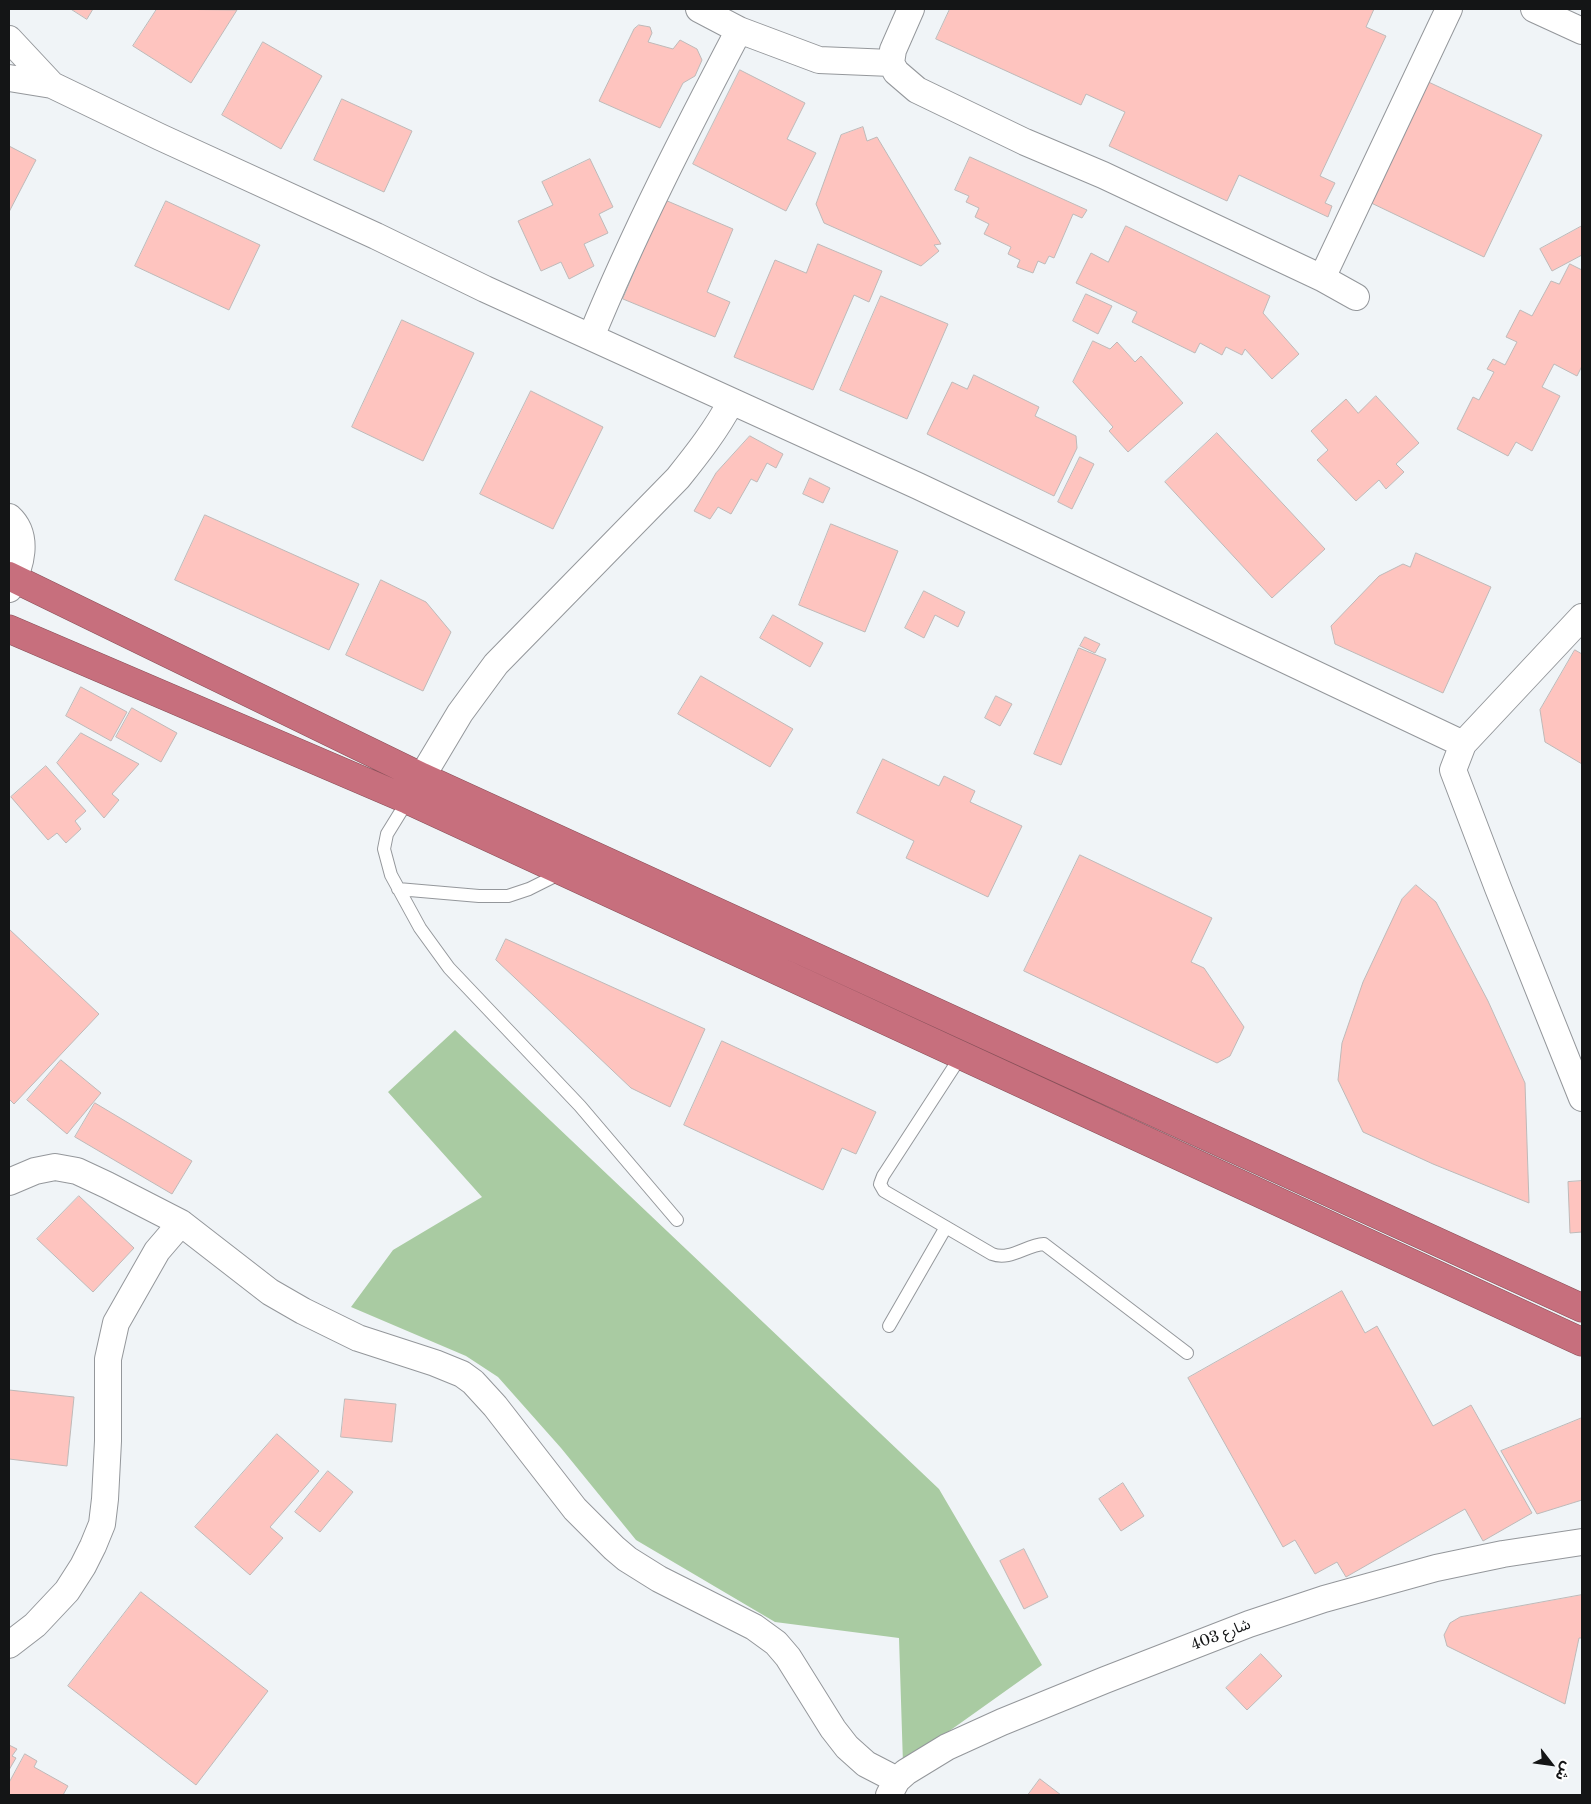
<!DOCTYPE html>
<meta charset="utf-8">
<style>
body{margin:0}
#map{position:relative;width:1591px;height:1804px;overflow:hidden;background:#f0f4f7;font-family:"Libre Baskerville","Noto Sans Arabic",serif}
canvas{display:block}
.frame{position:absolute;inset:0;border:10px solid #141516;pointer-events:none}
.north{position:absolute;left:1526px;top:1739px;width:50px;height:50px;-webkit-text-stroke:4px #fff;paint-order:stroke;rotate:120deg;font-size:14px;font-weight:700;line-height:20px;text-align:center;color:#141516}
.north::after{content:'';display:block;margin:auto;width:18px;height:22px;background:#141516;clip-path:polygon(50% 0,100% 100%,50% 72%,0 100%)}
</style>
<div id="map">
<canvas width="1591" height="1804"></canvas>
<div class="frame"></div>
<div class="north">ش</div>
</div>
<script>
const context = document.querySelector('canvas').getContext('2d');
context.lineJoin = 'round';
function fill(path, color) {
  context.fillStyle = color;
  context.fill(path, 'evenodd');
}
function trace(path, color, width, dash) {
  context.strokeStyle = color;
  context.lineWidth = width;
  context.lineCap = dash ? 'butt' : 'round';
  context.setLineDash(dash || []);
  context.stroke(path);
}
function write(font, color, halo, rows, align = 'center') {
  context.font = font + ' "Libre Baskerville","Noto Sans Arabic",serif';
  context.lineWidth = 4;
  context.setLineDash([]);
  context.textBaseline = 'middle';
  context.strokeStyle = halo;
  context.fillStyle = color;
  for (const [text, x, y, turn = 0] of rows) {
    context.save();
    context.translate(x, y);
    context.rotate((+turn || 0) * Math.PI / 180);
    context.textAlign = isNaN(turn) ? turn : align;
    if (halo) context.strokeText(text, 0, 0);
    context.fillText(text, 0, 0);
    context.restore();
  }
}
fill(new Path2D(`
 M455 1030 939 1489 1042 1665 903 1764 899 1638 775 1622 636 1540 561 1448 498 1377 466 1356 351 1307 393 1250 482 1197 388 1092Z`), '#a9cba2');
const building = new Path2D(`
 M71 9H93L87 19Z
 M157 9 237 10 191 83 133 46Z
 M950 9H1374L1366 27 1386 36 1320 176 1335 183 1325 203 1332 206 1328 217 1239 175 1227 201 1109 146 1125 112 1086 94 1081 105 936 39Z
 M639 25 650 27 652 33 648 42 673 49 680 40 697 49 702 60 695 76 683 83 660 128 599 101 634 29Z
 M263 42 322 76 281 149 222 115Z
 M740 70 805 103 787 139 816 153 786 211 693 164Z
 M1422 79 1542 135 1484 257 1365 200Z
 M342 99 412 131 384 192 314 160Z
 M863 127 867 141 877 137 941 244 934 245 939 251 921 266 824 223 816 204 841 135Z
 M9 146 36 160 9 212Z
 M970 157 1087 210 1082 218 1073 214 1054 258 1049 256 1045 264 1038 261 1033 273 1017 267 1020 260 1008 254 1011 247 984 234 989 224 975 217 979 208 966 202 969 196 955 190Z
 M590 159 613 207 599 214 608 233 584 244 594 266 569 279 561 262 541 271 518 221 553 205 542 182Z
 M665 200 733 229 707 292 730 302 715 337 623 299Z
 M166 201 260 245 229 310 135 266Z
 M1126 226 1270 296 1263 313 1299 354 1272 379 1245 349 1242 355 1226 347 1222 355 1200 343 1195 353 1132 322 1137 312 1076 283 1091 253 1108 262Z
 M1582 226V255L1552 271 1540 249Z
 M818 244 882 271 869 302 854 295 813 390 734 357 775 260 806 273Z
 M1570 264 1582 270V366L1577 376 1554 364 1542 387 1560 396 1532 451 1516 442 1508 456 1457 429 1473 397 1479 400 1494 372 1487 369 1493 359 1505 365 1517 342 1506 337 1520 310 1532 316 1551 281 1559 284Z
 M1086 294 1112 306 1098 334 1073 321Z
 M881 296 948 324 907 419 840 390Z
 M402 320 474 353 423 461 352 427Z
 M1093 341 1110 349 1117 342 1135 362 1141 356 1183 403 1128 452 1109 431 1113 427 1073 382Z
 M974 375 1039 407 1035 416 1076 436 1077 448 1054 496 927 434 952 382 967 389Z
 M531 391 603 427 553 529 480 494Z
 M1376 396 1419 443 1396 464 1404 472 1386 489 1379 480 1356 501 1317 460 1328 450 1311 431 1346 399 1358 413Z
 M1217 433 1325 549 1272 598 1165 482Z
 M750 436 783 454 776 468 767 463 757 482 751 479 731 514 718 507 710 519 694 511 716 473Z
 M1080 457 1094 464 1072 509 1058 502Z
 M810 478 830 488 823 503 803 494Z
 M205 515 359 584 329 650 175 580Z
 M831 524 898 551 865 632 799 605Z
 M1416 553 1491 587 1443 693 1335 644 1331 626 1379 576 1403 564 1410 567Z
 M381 580 426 602 451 632 423 691 346 655Z
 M924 591 965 612 958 627 935 615 924 638 905 628Z
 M773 615 823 643 810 667 760 638Z
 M1085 637 1100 644 1095 653 1080 646Z
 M1079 648 1106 659 1061 765 1034 754Z
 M1575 650 1582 654V764L1545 742 1540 710Z
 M701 676 793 729 770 767 678 714Z
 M81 687 127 712 111 741 66 716Z
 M996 696 1012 704 1000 726 985 718Z
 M132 708 177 733 161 762 116 737Z
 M81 733 139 764 112 794 119 800 104 818 57 763Z
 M883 759 939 786 944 776 975 791 970 802 1022 826 988 897 906 858 914 841 857 813Z
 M46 766 86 811 75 821 81 829 66 843 57 833 48 840 11 797Z
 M1080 855 1212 918 1191 962 1204 968 1244 1027 1230 1056 1217 1063 1024 971Z
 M1416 885 1436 902 1488 1001 1525 1083 1529 1203 1433 1164 1363 1132 1338 1080 1342 1043 1363 982 1402 899Z
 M9 929 99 1014 14 1104 9 1099Z
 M506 939 705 1029 670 1107 631 1088 496 960Z
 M722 1041 876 1112 856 1154 842 1148 823 1190 684 1125Z
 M61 1060 101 1093 67 1134 27 1100Z
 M95 1103 192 1161 172 1194 75 1137Z
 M1582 1181V1232L1570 1233 1568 1182Z
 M79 1196 134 1248 93 1292 37 1239Z
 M1342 1291 1365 1333 1377 1326 1433 1426 1471 1405 1532 1513 1483 1541 1465 1509 1346 1577 1337 1562 1315 1574 1295 1540 1283 1547 1188 1378Z
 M9 1390 74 1397 67 1466 9 1459Z
 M345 1399 396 1404 392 1442 341 1437Z
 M1582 1418V1500L1537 1514 1501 1451Z
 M277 1434 319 1471 270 1527 283 1538 250 1575 195 1527Z
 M328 1471 353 1492 320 1532 295 1512Z
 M1123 1483 1144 1516 1121 1531 1099 1499Z
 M1024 1549 1048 1597 1024 1609 1000 1561Z
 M141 1592 268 1691 196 1785 68 1686Z
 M1582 1595V1638H1579L1565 1704 1447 1646 1444 1635 1450 1623 1460 1617Z
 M1261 1654 1282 1676 1247 1710 1226 1688Z
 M9 1745 17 1749 12 1756 16 1758 9 1770Z
 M25 1754 37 1761 34 1767 68 1786 63 1795H9V1783Z
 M1040 1779 1061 1795H1028Z`);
fill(building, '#fec4bf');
trace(building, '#beb9b8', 1);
const lane = new Path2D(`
 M408 800 387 834 384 849 391 875 420 928 449 968 580 1106 677 1220
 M398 889 479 896H508L529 889 563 872
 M961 1056 883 1176 880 1184 884 1191 992 1254C1010 1261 1026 1245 1044 1244L1187 1353
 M889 1326 946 1227`);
const street = new Path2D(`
 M699 9 739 30 819 60 891 63
 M911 9 893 50 891 63 896 72 917 90 1025 142 1103 175 1322 278 1356 297
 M1534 9 1582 31
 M9 39 52 85
 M9 78 52 85 160 137 376 236 485 289 918 486 1463 744
 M1322 278 1449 9
 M591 337C634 232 686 131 739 30
 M9 517C30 536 21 567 9 589
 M1582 617 1463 744 1453 770 1498 888 1582 1098
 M411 795 460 713 496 664 678 478C698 453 716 430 731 402
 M9 1182 35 1171 55 1167 77 1171 107 1185 181 1223 270 1292 303 1311 358 1338 435 1363 462 1374 473 1382 495 1406 575 1509 614 1548 627 1559 659 1579 754 1627 776 1643 788 1657 833 1729 847 1747 866 1764 897 1780
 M9 1645 35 1625 67 1591 83 1566 93 1546 102 1524 105 1499 108 1441V1359L116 1323 157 1251 181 1223
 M889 1795 897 1780 906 1772 947 1747 1002 1722 1105 1680 1249 1624 1324 1599 1436 1568 1503 1554 1582 1542`);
const highway = new Path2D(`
 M9 576 422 777 1582 1308
 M9 629 408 800 1582 1342`);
trace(lane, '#94979b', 14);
trace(street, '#94979b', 28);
trace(highway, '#885059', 29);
trace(lane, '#fff', 12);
trace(street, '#fff', 26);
trace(highway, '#c76f7d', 28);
write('15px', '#141516', '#fff', [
 ["شارع 403",1221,1635,-21]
]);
</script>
